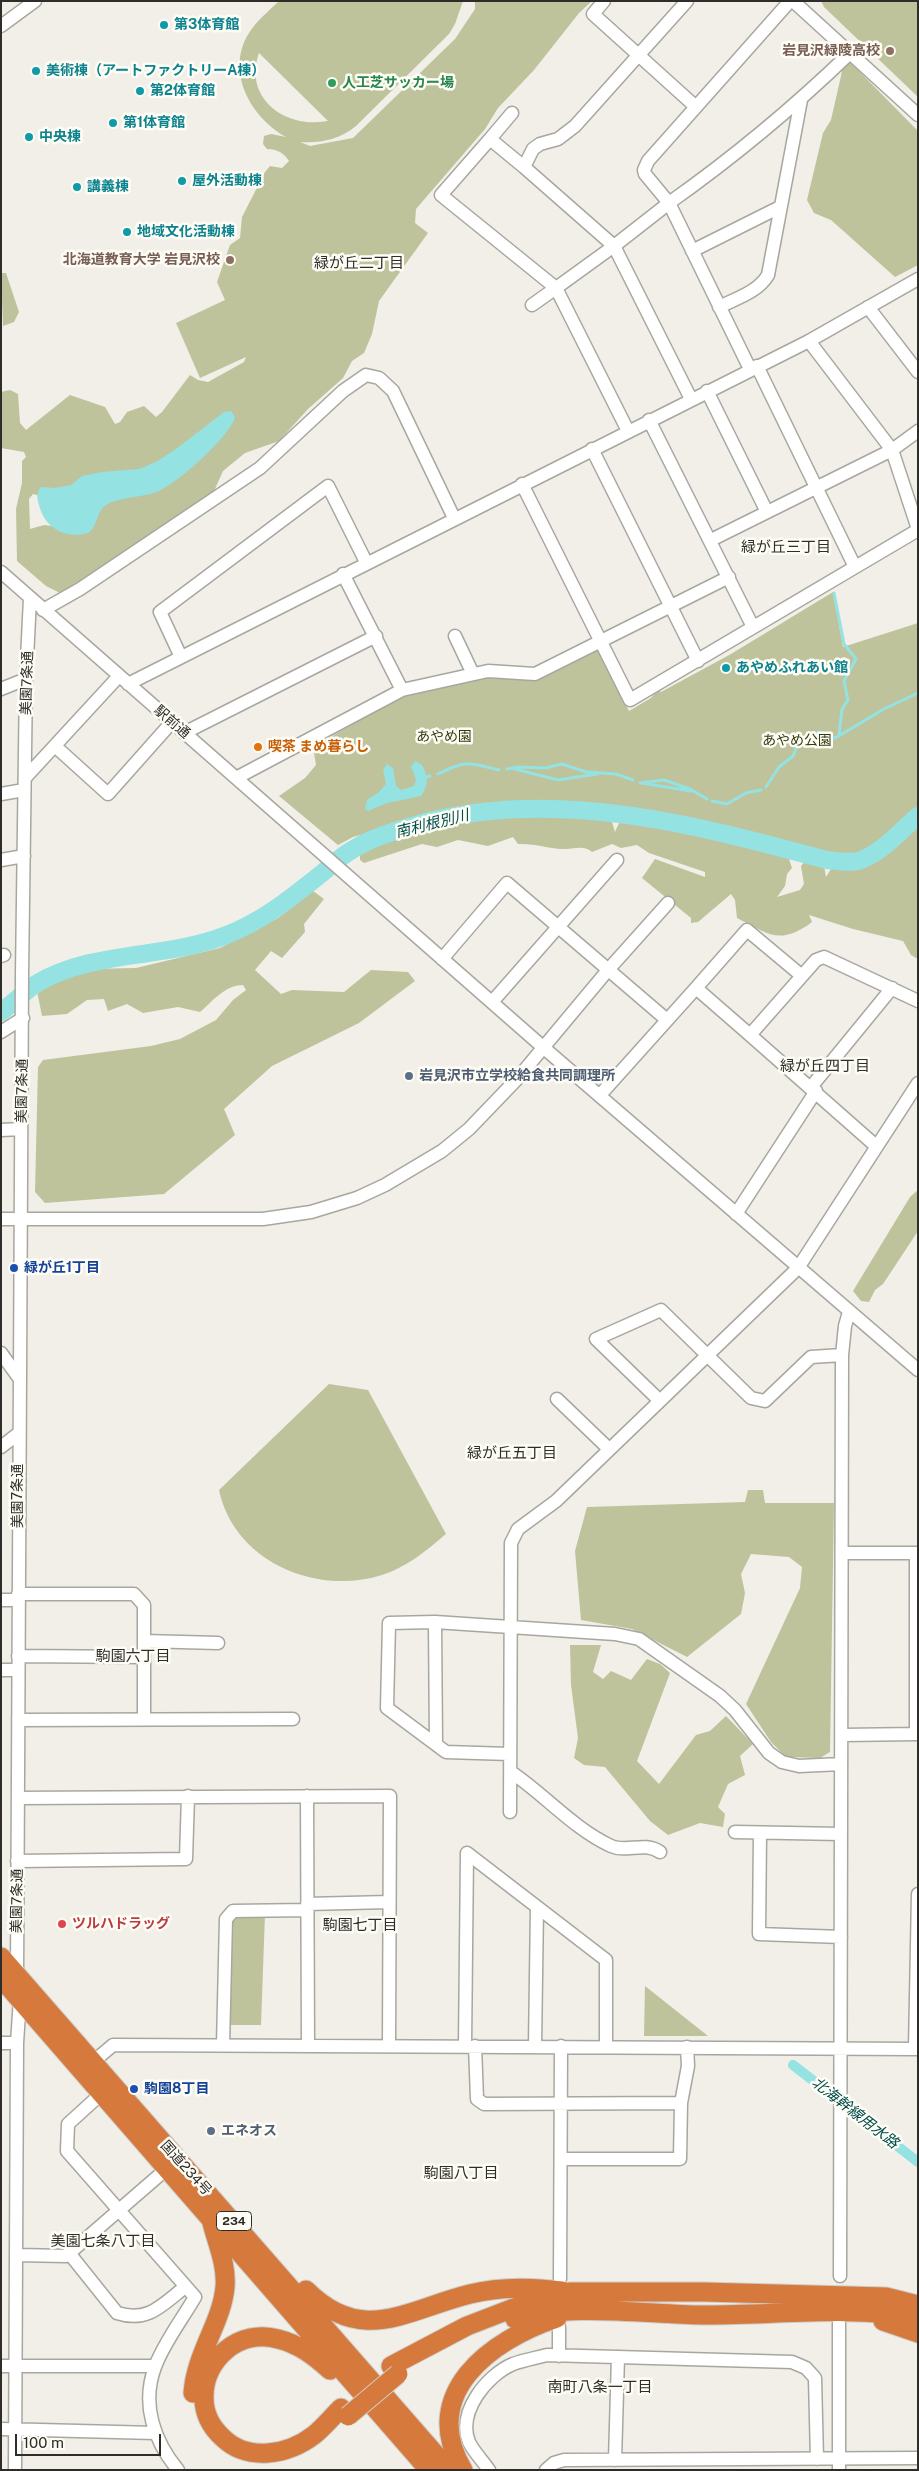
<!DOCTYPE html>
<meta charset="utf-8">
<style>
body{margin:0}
#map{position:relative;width:919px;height:2471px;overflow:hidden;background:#f1efe7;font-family:"Public Sans",sans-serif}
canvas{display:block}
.frame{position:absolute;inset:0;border:2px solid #2e2d2a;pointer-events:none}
.scale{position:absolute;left:15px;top:2434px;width:146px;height:22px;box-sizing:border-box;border:2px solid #2e2d2a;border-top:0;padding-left:6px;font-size:15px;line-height:18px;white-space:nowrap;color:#2e2d2a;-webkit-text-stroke:4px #fefdf5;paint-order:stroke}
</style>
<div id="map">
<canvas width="919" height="2471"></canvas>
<div class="frame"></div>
<div class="scale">100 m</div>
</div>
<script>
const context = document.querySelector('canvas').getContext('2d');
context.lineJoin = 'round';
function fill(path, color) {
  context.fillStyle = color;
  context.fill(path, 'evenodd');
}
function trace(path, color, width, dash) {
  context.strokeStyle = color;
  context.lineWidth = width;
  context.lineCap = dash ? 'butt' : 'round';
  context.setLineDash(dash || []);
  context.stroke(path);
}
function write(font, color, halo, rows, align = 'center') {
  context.font = font + ' "Public Sans","Noto Sans JP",sans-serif';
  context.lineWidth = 5;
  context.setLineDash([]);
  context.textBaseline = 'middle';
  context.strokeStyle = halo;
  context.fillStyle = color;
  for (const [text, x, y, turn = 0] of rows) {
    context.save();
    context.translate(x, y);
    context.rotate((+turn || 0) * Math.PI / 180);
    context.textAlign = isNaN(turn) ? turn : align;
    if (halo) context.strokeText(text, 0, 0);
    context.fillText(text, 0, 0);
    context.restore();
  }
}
fill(new Path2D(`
 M279 1H463L455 24 449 34 356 126C339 140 321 143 300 142L310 146 353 138 455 39 475 9V1H592L579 13 534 70 498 108 485 129 416 209 415 223 428 233 379 301 372 334 364 353 352 361 343 378 308 409 279 441 245 453 223 471 211 498 60 593 46 586 17 561 16 509 22 483V461L26 457 24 452 1 448V392L10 390 18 394 20 423 26 430 70 395 105 407 115 424 120 422 127 412 144 406 156 417 162 412 190 375 198 380 208 382 244 362 246 357 200 378 176 323 225 300 217 282 230 245 240 238 242 217 265 172 270 166 282 168 289 161C284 153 277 149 267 149L263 144 264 136 271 134 286 137C248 116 222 65 254 26 261 17 271 9 279 1ZM259 53 328 121H327C285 129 243 98 259 53ZM157 467 97 511 67 528 44 525 30 529 29 499 33 494 41 496Z
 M821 1H918V97L824 7Z
 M849 61 918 131V265L895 277 831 220 814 213 807 200 823 133 831 120 843 67Z
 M1 273H6L19 312 14 322 3 326Z
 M833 592 843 647 918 623V807L871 848 855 856 833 857 799 853 747 834 643 809 679 820 697 836 753 844 789 859 792 868 787 874 785 886 777 897 800 890 804 884 801 866 807 859 824 866 826 877 831 869 839 865 854 867 878 858 918 822V959L911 955 903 941 853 929 809 915 812 922C780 946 768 934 737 918L735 900 731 894 698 922 691 923V918L642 878 655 859 705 877V872L649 853 637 845 621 848 612 844 592 852C583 845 576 849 565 849 549 849 534 843 518 844L513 837 488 846 458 840 437 847 422 844 364 863 360 860V849L394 829 467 807 353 837 338 845 279 796 305 778 316 765 313 747 404 695 487 674 536 678 597 647 629 711 651 698 658 690 661 692 731 654ZM567 804 637 809C624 813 620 820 615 832L612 822 601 808Z
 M313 891 324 899 304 924 305 932 282 958 271 951 255 970 281 994 292 990 344 992 371 970 408 972 415 981 359 1023 272 1066 224 1109 235 1135 164 1194 45 1203 35 1192 38 1067 43 1060 151 1046 180 1039 216 1020 233 1000 246 990 243 985C225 985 213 1001 200 1012L178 1007 143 1013 127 1004 108 1011 104 999 87 1000 67 1014 42 1016 37 991 89 969 136 968 220 948 278 918Z
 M918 1190V1231L883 1284 875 1290 869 1302 861 1301 853 1291 910 1197Z
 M329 1384 368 1390 446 1534C426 1551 407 1567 382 1575 315 1596 234 1561 219 1490Z
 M748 1490H763L765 1503H834L830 1752 820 1758 786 1757 771 1742 746 1704 800 1588 802 1567 789 1557 751 1554 741 1574 745 1593 741 1614 687 1657 632 1629 581 1620 575 1551 587 1507 745 1502Z
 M570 1645H601L593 1672 603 1679 611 1671 631 1680 647 1659 660 1664 670 1673 637 1761 659 1784 696 1735 710 1731 726 1716 753 1744 740 1756 745 1775 728 1784 718 1807 725 1814 723 1827 700 1823 668 1835 650 1821 605 1767 584 1765 574 1758 578 1738 571 1685Z
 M235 1914H265L261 2025H231L230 1923Z
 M645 1986 708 2036H644Z`), '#bec39c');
fill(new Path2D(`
 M231 411 235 417C230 437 173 488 154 493 141 497 116 498 106 505 95 512 98 532 84 534 62 538 44 526 39 505 37 498 36 493 41 487L55 488 71 485 82 476 102 472 139 469 156 462 176 449 224 412Z
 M415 761 422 765C428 776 429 785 421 796L387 803 368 811 365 809 367 800 379 792 386 784 383 770 387 764 393 768 396 786 401 790 414 786 416 779 411 767Z`), '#94e2e2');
trace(new Path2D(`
 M834 593 844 644 856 659 844 681 848 700 842 709 839 735
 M801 740 819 732 831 739 837 737 884 709 918 693
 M507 769 519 767 545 768 562 764 586 772 616 774 633 780
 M515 769 558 780 597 774
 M438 774C467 759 469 763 499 770
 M427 777 430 776
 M640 783 664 780 690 789 707 799
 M641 783 691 791
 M766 787 779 767 793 756 797 746
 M712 801 727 804 746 793 761 790`), '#94e2e2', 3);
trace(new Path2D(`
 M793 2065 918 2162`), '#94e2e2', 10);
trace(new Path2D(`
 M1 1012C13 1003 24 992 36 984 92 950 164 959 224 936 261 922 290 899 321 874 331 866 341 856 352 850 373 836 402 829 426 822 560 788 697 825 827 860 837 861 849 863 858 861 880 855 901 830 918 816`), '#94e2e2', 18);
const minor = new Path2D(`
 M604 1 593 14 696 107
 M790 1 648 161 644 170 645 174 669 203C734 157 793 108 850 53
 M793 1 918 115
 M1 26 35 1
 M512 113 490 139 524 167 533 149 540 144 558 139 575 126 687 1
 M490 139 441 195 556 288 614 246 524 167
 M692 251 780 207
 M532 305 556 288 628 431
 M719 307C737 298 758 292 768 275L801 100
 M868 307 918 372
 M809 341 892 450 918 529
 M757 366 855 567
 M707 391 767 512
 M691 399 614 246 669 203 750 369
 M649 420 753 627
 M592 449 698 661
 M522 484 630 700 918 530
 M711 540 892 450 918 431
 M1 572 544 1048 918 1370
 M343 574 402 690
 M43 610 80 589 260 468 343 391 366 375 379 378 393 391 454 518
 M455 636 473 674
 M180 655 160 612 328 486 366 562
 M128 684 809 341 918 279
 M1 689 26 679
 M184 733 376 636
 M56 747 108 794 172 722
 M25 778 119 676
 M236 778 402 690 488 671 535 674 729 577
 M1 794 24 790
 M1 860 24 856
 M1 956 4 955
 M442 959 507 883 667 1020
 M696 988 747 930 802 976
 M492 1002 617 860
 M1 1032 23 1018
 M811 1087 892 988
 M600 1095 696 988 750 1035
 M1 1130 21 1129
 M876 1146 750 1035 816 960 824 957 918 1001
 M736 1214 816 1091
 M1 1219H263L311 1212 357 1198 385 1185 442 1151 469 1129 517 1079 608 970 668 903
 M1 1353 19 1378
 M557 1399 609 1449
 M659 1400 596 1339 661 1310 751 1398 765 1401 811 1357 842 1355
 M1 1447 19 1433
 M842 1553H918
 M916 1553V1734
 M18 1594H134L144 1605V1718
 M1 1600H18
 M435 1622 436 1744
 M144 1641 218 1643
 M18 1656 144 1657
 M1 1670H18
 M18 1720 293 1719
 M842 1735 918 1734
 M509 1754 446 1752 387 1708 389 1623 435 1622 615 1634 639 1639 720 1696 735 1710 769 1753 782 1762 799 1766 841 1764
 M511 1772C545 1795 574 1829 611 1846 627 1853 644 1841 660 1852
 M307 1796 308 2046
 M18 1798 390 1796 389 2046
 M510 1812 511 1543 518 1529 556 1501 798 1268 918 1083
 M735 1832 841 1834
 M760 1833 759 1934 841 1937
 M467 1853 606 1960V2046
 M17 1861 186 1859 188 1796
 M307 1904 389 1902
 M17 1976 22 974 26 679 30 598
 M1 2043H17
 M223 2045 226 1919 233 1911 307 1910
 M465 2046 467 1853
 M475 2046 477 2099 484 2104 681 2103
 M535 2046 537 1907
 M915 2049 918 1894
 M87 2067 113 2045 918 2049
 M101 2094 68 2124 67 2151 195 2297C183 2318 163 2344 155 2367 141 2404 154 2441 178 2470
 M561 2159H680L681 2103 688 2066 687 2047
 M69 2253 117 2313C148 2323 162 2305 185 2287
 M17 2255 66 2256 171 2165
 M840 2276 842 1355 845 1326 849 1312
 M560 2279 561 2046
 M559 2356V2327
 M1 2366H155
 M1 2429 155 2433
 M615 2460 618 2357
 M15 2470 17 2043 20 1998
 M489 2470C483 2461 473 2451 469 2442 457 2412 487 2375 513 2364 524 2360 536 2358 547 2355L792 2362 806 2368 815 2378 817 2459
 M546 2470 554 2463 564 2460 918 2458
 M839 2470V2323`);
const highway = new Path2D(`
 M1 1957 449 2470
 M1 1978 429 2470
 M306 2290C362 2346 406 2310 470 2294 501 2286 531 2287 562 2291
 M515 2319C570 2303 644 2314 701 2315 771 2316 848 2305 918 2318
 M883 2321 918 2333
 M391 2366 467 2326 511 2309 570 2292H704L886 2297 918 2305
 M330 2370C314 2356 299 2344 278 2339 240 2328 203 2359 204 2398 204 2414 212 2428 223 2438 248 2462 288 2455 314 2435 324 2427 332 2417 341 2408
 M193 2393C196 2353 222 2322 225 2287 227 2265 217 2243 212 2223
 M463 2470C418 2394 490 2340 557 2318`);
trace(minor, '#a8a79f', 15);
trace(highway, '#cdcdcc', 21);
trace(minor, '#fff', 12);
trace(highway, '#d6793c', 19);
const highwayBridge = new Path2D(`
 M348 2416 398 2374`);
trace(highwayBridge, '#cdcdcc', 21, []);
trace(highwayBridge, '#d6793c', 19);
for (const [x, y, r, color] of [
 [164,25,5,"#0f9aa8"],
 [890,51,5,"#8d6e63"],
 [36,71,5,"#0f9aa8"],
 [332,83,5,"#2e9e5b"],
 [140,91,5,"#0f9aa8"],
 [113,123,5,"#0f9aa8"],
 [29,137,5,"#0f9aa8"],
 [182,181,5,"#0f9aa8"],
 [77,187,5,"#0f9aa8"],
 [127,232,5,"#0f9aa8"],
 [230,260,5,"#8d6e63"],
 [726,668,5,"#0f9aa8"],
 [258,747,5,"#e8710a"],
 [409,1076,5,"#5c6f8a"],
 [14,1268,5,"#1a4fb4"],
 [62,1924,5,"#e0444e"],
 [134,2089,5,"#1a4fb4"],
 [211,2131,5,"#5c6f8a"]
]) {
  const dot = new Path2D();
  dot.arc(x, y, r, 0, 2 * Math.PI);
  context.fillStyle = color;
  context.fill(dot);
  trace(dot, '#fefdf5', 2);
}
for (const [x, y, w] of [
 [234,2221,35]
]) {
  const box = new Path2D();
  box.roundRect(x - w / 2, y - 9.5, w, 19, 4);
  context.fillStyle = '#fefdf5';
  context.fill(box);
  trace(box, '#2e2d2a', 1);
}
write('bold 12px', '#2e2d2a', null, [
 ["234",234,2221]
]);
write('bold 14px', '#0d838f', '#fefdf5', [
 ["第3体育館",174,25],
 ["美術棟（アートファクトリーA棟）",46,71],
 ["第2体育館",150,91],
 ["第1体育館",123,123],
 ["中央棟",39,137],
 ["屋外活動棟",192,181],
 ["講義棟",87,187],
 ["地域文化活動棟",137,232],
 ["あやめふれあい館",736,668]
], 'left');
write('bold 14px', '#785e54', '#fefdf5', [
 ["岩見沢緑陵高校",880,51],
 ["北海道教育大学 岩見沢校",220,260]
], 'right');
write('bold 14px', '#27864d', '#fefdf5', [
 ["人工芝サッカー場",342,83]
], 'left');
write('14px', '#2e2d2a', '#fefdf5', [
 ["美園7条通",27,683,-88],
 ["駅前通",172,722,41],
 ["美園7条通",22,1091,-89],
 ["美園7条通",18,1496,-90],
 ["美園7条通",17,1901,-89],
 ["国道234号",186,2168,48]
]);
write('14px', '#363a0d', '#fefdf5', [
 ["あやめ園",444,737],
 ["あやめ公園",797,741]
]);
write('bold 14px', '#c56008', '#fefdf5', [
 ["喫茶 まめ暮らし",268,747]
], 'left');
write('bold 14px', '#4e5e75', '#fefdf5', [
 ["岩見沢市立学校給食共同調理所",419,1076],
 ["エネオス",221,2131]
], 'left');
write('bold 14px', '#164399', '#fefdf5', [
 ["緑が丘1丁目",24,1268],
 ["駒園8丁目",144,2089]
], 'left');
write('bold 14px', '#be3a42', '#fefdf5', [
 ["ツルハドラッグ",72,1924]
], 'left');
write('15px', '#2e2d2a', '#fefdf5', [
 ["緑が丘二丁目",359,263],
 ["緑が丘三丁目",786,547],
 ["緑が丘四丁目",825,1066],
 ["緑が丘五丁目",512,1453],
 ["駒園六丁目",133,1656],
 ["駒園七丁目",360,1925],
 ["駒園八丁目",461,2173],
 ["美園七条八丁目",103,2241],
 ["南町八条一丁目",600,2387]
]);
write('italic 15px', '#004c4c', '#fefdf5', [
 ["南利根別川",432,824,-14],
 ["北海幹線用水路",855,2113,38]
]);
</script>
